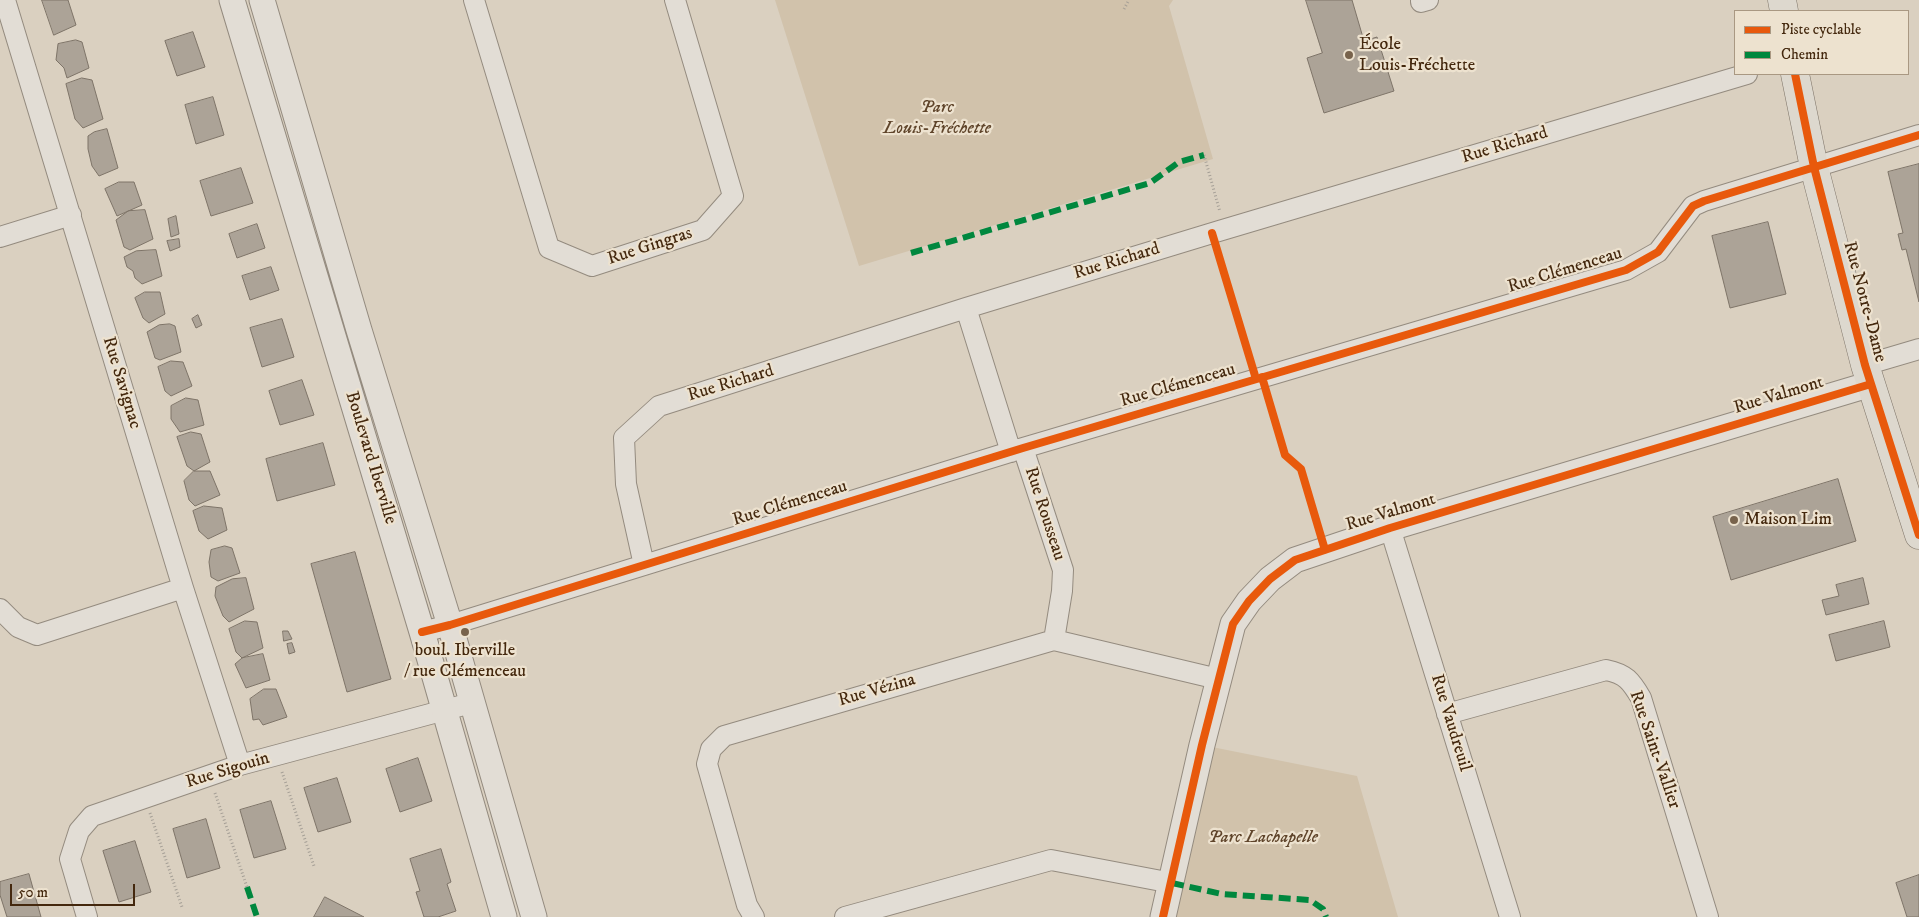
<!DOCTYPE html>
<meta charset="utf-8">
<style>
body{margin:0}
#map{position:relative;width:1919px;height:917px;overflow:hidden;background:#dad0c0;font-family:"IM FELL DW Pica",serif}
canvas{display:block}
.legend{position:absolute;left:1734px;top:10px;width:175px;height:65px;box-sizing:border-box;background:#ede2cf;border:1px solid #a99882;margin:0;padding:6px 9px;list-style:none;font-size:15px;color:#44280e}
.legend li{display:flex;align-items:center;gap:10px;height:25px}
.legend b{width:25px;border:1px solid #a99882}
.scale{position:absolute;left:10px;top:884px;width:125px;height:22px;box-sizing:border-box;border:2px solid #44280e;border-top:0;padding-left:6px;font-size:15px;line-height:18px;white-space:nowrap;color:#44280e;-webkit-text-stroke:4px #ede2cf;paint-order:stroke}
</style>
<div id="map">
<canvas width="1919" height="917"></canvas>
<ul class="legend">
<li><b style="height:6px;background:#e8590c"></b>Piste cyclable</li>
<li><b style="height:6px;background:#00873e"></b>Chemin</li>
</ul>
<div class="scale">50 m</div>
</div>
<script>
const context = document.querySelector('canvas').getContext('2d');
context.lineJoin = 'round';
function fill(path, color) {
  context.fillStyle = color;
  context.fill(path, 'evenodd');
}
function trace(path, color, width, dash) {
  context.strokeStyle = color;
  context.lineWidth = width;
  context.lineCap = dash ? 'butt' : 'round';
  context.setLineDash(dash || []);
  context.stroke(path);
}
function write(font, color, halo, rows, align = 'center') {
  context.font = font + ' "IM FELL DW Pica",serif';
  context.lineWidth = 4.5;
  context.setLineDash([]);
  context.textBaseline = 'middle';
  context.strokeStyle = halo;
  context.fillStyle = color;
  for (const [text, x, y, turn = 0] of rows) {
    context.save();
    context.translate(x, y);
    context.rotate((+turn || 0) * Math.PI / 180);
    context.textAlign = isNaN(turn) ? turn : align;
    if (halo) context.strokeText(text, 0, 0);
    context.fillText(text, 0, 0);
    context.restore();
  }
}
fill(new Path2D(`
 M775 0H1173L1169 6 1213 159 859 266Z
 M1202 745 1357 776 1398 917H1163Z`), '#d1c2ab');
const building = new Path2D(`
 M42 0H68L76 25 54 35Z
 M1306 0H1352L1364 41 1377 37 1394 91 1324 113 1307 58 1322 53Z
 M193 32 205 67 177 76 165 41Z
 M76 40 82 42 89 68 67 78 64 68 56 60 58 44Z
 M82 78 92 80 103 119 83 128 75 119 66 84Z
 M213 97 224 135 196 144 185 105Z
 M107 129 118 168 99 176 92 166 88 149V136L94 132Z
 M1919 164V302L1906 249 1902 250 1898 234 1903 233 1888 172Z
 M241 168 253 203 211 216 200 181Z
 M119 182H134L142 205 117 216 105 189Z
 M145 210 153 239 130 250 124 247 116 220 128 211Z
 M176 216 179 234 171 237 168 219Z
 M1768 222 1786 294 1730 308 1712 236Z
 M257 224 265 248 237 258 229 234Z
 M179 239 180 247 170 251 167 241Z
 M156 250 162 276 142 284 135 278 133 271 127 267 124 257 136 251Z
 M271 267 279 290 250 300 242 276Z
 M145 292H160L165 314 149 323 143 318 135 298Z
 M198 315 202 325 196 328 192 319Z
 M282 319 294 357 262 367 250 328Z
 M170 324 175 326 181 352 160 360 155 358 147 332 159 325Z
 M171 361 183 362 192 386 171 396 165 391 158 367Z
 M302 380 314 415 280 425 269 391Z
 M186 398 198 400 204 425 180 432 171 419V406Z
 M191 432 201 434 210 462 194 471 187 466 177 437Z
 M323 443 335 485 277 501 266 459Z
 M194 471H210L220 495 195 506 189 500 184 481Z
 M1838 479 1856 541 1731 580 1713 517Z
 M204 506 222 508 227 530 208 539 199 531 193 511Z
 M225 546 232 548 240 573 218 581 211 577 209 562 211 550Z
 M355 552 391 679 347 692 311 564Z
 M246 578 254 609 229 622 223 616 215 596 216 587 232 579Z
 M1863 578 1869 604 1826 615 1822 600 1839 596 1836 585Z
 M245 621 257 622 263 648 242 658 236 652 229 629Z
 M1884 621 1890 647 1836 661 1829 635Z
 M283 631H288L292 639 284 641Z
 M292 643 295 652 289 654 287 644Z
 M263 654 270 680 246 688 235 664 242 658Z
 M264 689H276L287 717 263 725 259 719 253 720 250 699Z
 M418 758 432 801 400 812 386 769Z
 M337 778 351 822 318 832 304 788Z
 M271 801 286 849 254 858 240 810Z
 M206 819 220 868 187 878 173 829Z
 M135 841 151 892 119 902 103 851Z
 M441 849 451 882 447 884 456 911 438 917H424L416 892 420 891 410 859Z
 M29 874 41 917H7L0 895V882Z
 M1919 875V917H1907L1896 883Z
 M325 897 364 917H314Z`);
fill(building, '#aca397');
trace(building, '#7e7468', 1);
const minor = new Path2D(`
 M5 0 183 588 240 765
 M474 0 549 248 592 266 703 230 733 196 675 0
 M1421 0V2L1428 0
 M0 237 71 215
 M966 308 1011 452
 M1865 365 1919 349
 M1023 448 1063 570 1062 591 1054 640
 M1390 528 1510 917
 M644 565 626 484 624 438 659 406 966 308 1219 231 1747 74
 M0 609 18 627 37 635 183 588
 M422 632 450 625 1023 448 1626 270 1658 252 1693 206 1704 201 1919 135
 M1447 714 1606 670C1626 674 1631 681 1641 698L1708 917
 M87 917 70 859 79 831 92 816 240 765 471 703
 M754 917 747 905 707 764 711 749 724 736 1054 640 1218 679
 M845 917 1051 860 1172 883`);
const tertiary = new Path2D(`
 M232 0 422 632 504 917
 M262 0 359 330 450 625 534 917
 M1163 917 1202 745 1233 624 1249 601 1270 579 1295 560 1390 528 1871 384`);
const primary = new Path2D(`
 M1782 0 1784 11
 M1795 74 1814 167 1865 365 1919 535`);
trace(minor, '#948b7f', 22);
trace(tertiary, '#948b7f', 27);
trace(primary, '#7e7468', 29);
trace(new Path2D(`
 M1124 9 1129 0
 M1204 155 1220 212
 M282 772 314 866
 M215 793 247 887
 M150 813 182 907`), '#a59f96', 3, [1, 2.5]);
trace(minor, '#e2ddd5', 20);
trace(tertiary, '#e2ddd5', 25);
trace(primary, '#ddd8ce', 28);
trace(new Path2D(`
 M911 253 1150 183 1179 162 1204 155
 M1172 883 1222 894 1310 900 1323 909 1326 917
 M247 887 257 917`), '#00873e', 6, [12, 6]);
trace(new Path2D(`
 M1795 74 1814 167 1865 365 1919 535
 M1212 233 1256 379
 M1262 377 1285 455 1301 469 1325 550
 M422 632 450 625 1023 448 1626 270 1658 252 1693 206 1704 201 1919 135
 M1163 917 1202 745 1233 624 1249 601 1270 579 1295 560 1390 528 1871 384`), '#e8590c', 8);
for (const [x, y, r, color] of [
 [1349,55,5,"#78634c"],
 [1734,520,5,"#78634c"],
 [465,632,5,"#78634c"]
]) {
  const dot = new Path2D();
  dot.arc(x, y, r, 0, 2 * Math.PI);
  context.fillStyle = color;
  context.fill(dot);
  trace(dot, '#ede2cf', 2);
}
write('18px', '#44280e', '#ede2cf', [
 ["École",1359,45],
 ["Louis-Fréchette",1359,66],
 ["Maison Lim",1744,520],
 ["boul. Iberville",465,651,"center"],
 ["/ rue Clémenceau",465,672,"center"]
], 'left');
write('italic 18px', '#5f442a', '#ede2cf', [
 ["Parc",937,108],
 ["Louis-Fréchette",937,129],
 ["Parc Lachapelle",1263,838]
]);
write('18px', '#44280e', '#ede2cf', [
 ["Rue Richard",1505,146,-17],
 ["Rue Gingras",650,247,-18],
 ["Rue Richard",1117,262,-17],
 ["Rue Clémenceau",1565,271,-17],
 ["Rue Notre-Dame",1864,302,75],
 ["Rue Savignac",121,383,73],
 ["Rue Richard",731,384,-17],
 ["Rue Clémenceau",1178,386,-16],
 ["Rue Valmont",1779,396,-17],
 ["Boulevard Iberville",370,458,73],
 ["Rue Clémenceau",790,504,-17],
 ["Rue Valmont",1391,513,-17],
 ["Rue Rousseau",1044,514,72],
 ["Rue Vézina",877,691,-16],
 ["Rue Vaudreuil",1450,723,73],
 ["Rue Saint-Vallier",1654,750,71],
 ["Rue Sigouin",228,771,-17]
]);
</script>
